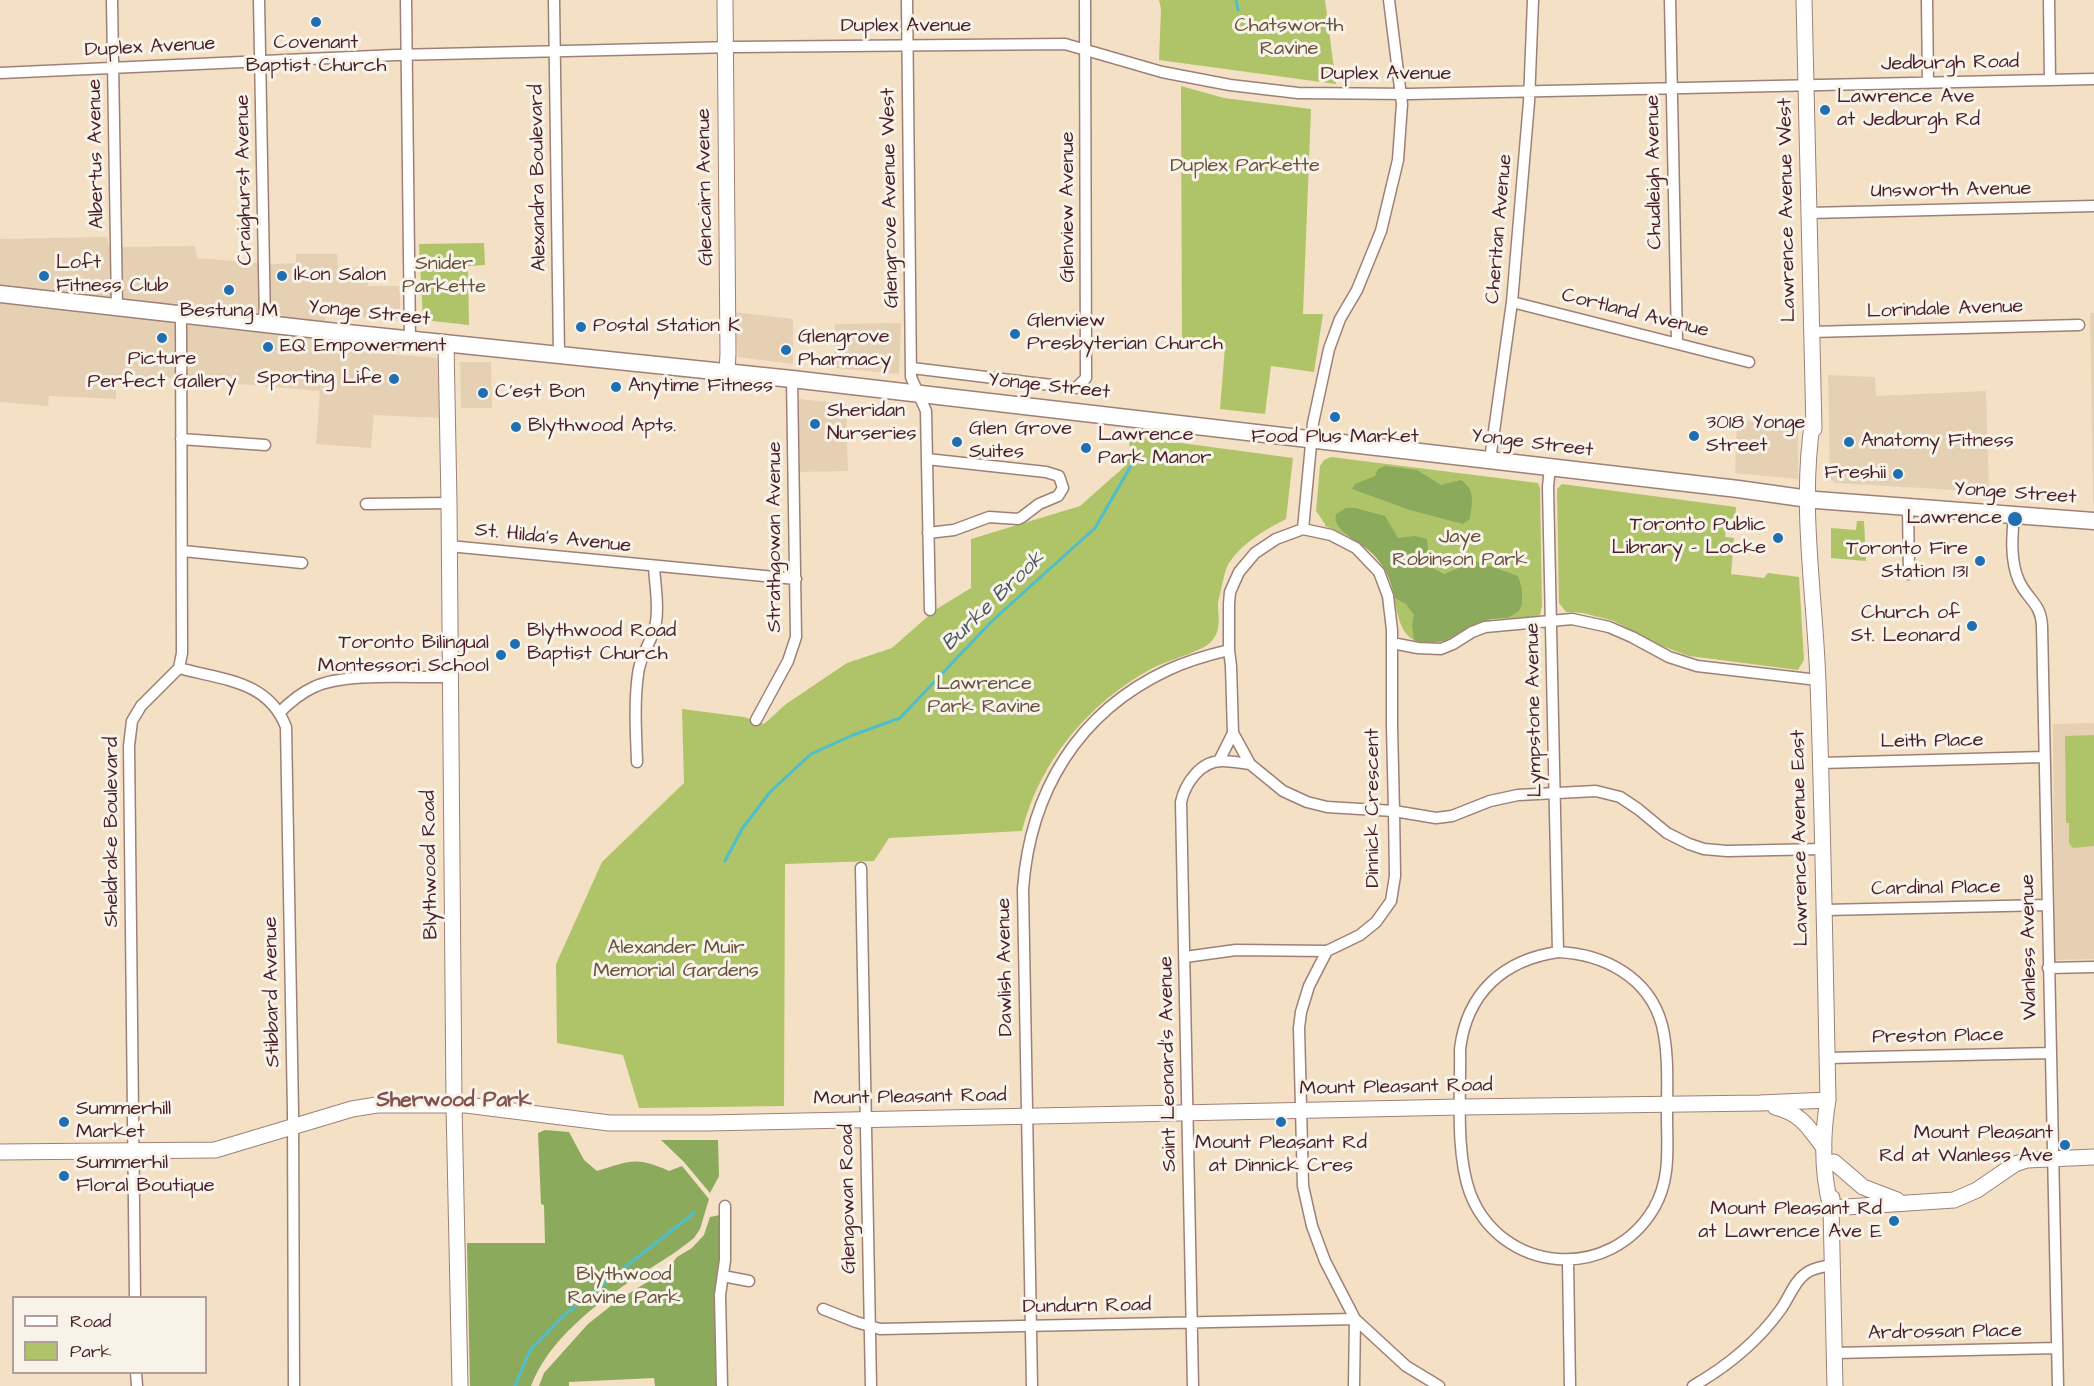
<!DOCTYPE html>
<meta charset="utf-8">
<style>
body{margin:0}
#map{position:relative;width:2094px;height:1386px;overflow:hidden;background:#f4e0c4;font-family:"Architects Daughter",sans-serif}
canvas{display:block}
.legend{position:absolute;left:12px;top:1296px;width:195px;height:78px;box-sizing:border-box;background:#f7f3e8;border:2px solid #b29e9c;margin:0;padding:8px 10px;list-style:none;font-size:18px;color:#4a1f2b}
.legend li{display:flex;align-items:center;gap:12px;height:30px}
.legend b{width:30px;border:2px solid #b29e9c}
</style>
<div id="map">
<canvas width="2094" height="1386"></canvas>
<ul class="legend">
<li><b style="height:8px;background:#fff"></b>Road</li>
<li><b style="height:16px;background:#afc468"></b>Park</li>
</ul>
</div>
<script>
const context = document.querySelector('canvas').getContext('2d');
context.lineJoin = 'round';
function fill(path, color) {
  context.fillStyle = color;
  context.fill(path, 'evenodd');
}
function trace(path, color, width, dash) {
  context.strokeStyle = color;
  context.lineWidth = width;
  context.lineCap = dash ? 'butt' : 'round';
  context.setLineDash(dash || []);
  context.stroke(path);
}
function write(font, color, halo, rows, align = 'center') {
  context.font = font + ' "Architects Daughter",sans-serif';
  context.lineWidth = 6;
  context.setLineDash([]);
  context.textBaseline = 'middle';
  context.strokeStyle = halo;
  context.fillStyle = color;
  for (const [text, x, y, turn = 0] of rows) {
    context.save();
    context.translate(x, y);
    context.rotate((+turn || 0) * Math.PI / 180);
    context.textAlign = isNaN(turn) ? turn : align;
    if (halo) context.strokeText(text, 0, 0);
    context.fillText(text, 0, 0);
    context.restore();
  }
}
fill(new Path2D(`
 M107 237 109 247 195 246 197 258 273 264 296 263V254H337L338 268 367 267 368 286H400V321L326 314 323 349 439 358 440 418 374 415 371 448 316 444 320 391 169 378H116V399L49 396 48 406 0 402V239Z
 M734 312 793 319V364L738 357Z
 M2090 313H2094V506L2093 501Z
 M901 323 899 374 834 368 835 324Z
 M460 362H491L492 408H461Z
 M1828 375 1875 377 1876 396 1986 391 1989 492 1835 483 1830 478Z
 M799 399 846 404 848 471 800 472Z
 M1737 419 1798 430V479L1735 473Z
 M2094 723V959L2055 960 2053 724Z`), '#e6d0b4');
fill(new Path2D(`
 M1159 0H1325L1336 84 1159 60 1161 9Z
 M1181 86 1224 98 1311 109 1303 314H1323L1314 372 1271 366 1265 414 1220 409 1225 347 1182 343Z
 M484 243 485 265 468 266 469 325 423 320 419 244Z
 M1129 436 1293 458 1286 519C1265 530 1243 542 1229 563 1225 569 1224 578 1222 585 1221 591 1219 597 1218 603 1218 617 1222 630 1211 642 1201 652 1168 660 1153 668 1090 701 1039 762 1022 831L889 838 874 861 785 864 784 1106 639 1108 623 1055 557 1043 556 964 602 862 684 783 682 709 744 717 764 724 786 704 847 663 892 648 935 610 971 588V539L1080 506 1124 467 1130 456Z
 M1331 457 1538 483 1540 488 1542 606 1540 615C1524 621 1506 616 1489 620 1470 624 1454 641 1434 643 1388 647 1402 595 1384 568 1369 545 1349 535 1325 526V524L1316 511 1320 466 1324 460Z
 M1562 484 1736 507 1735 523 1727 522 1725 537 1734 538 1731 574 1764 578 1768 573 1799 577 1804 660 1798 670 1689 656 1659 645 1614 621 1583 613 1566 612 1559 603 1557 489Z
 M1857 521H1864L1866 561 1831 558V528L1856 530Z
 M2094 735V846L2073 848 2069 843V823H2066L2065 736Z`), '#afc468');
fill(new Path2D(`
 M1385 466 1417 470 1441 485 1461 480C1476 490 1472 503 1470 519L1463 524 1410 510 1352 489 1355 484 1375 476 1378 469Z
 M1346 508H1355L1385 516 1398 538 1415 536 1427 539 1428 551 1423 563 1444 574 1475 561 1518 576 1522 589V604L1519 611 1508 618 1490 619 1464 630 1444 641 1422 643 1414 640 1412 625 1414 615 1406 604 1395 598C1392 583 1386 568 1375 556 1364 543 1331 532 1336 514Z
 M545 1130 569 1132 584 1160 597 1171C630 1161 636 1156 669 1171L682 1166 709 1199 700 1229 694 1238C675 1254 653 1266 632 1280 593 1306 548 1341 531 1386H470L467 1243H545L544 1205 541 1204 538 1133Z
 M661 1140H718L719 1176 710 1193 684 1162Z
 M720 1215 722 1257 715 1291 716 1386H655L654 1378 569 1382V1386H539L544 1373 588 1324 617 1301 668 1269 677 1257 692 1248 704 1235 710 1217Z`), '#8baa5c');
trace(new Path2D(`
 M1236 0 1238 10
 M725 861 742 829 770 792 811 754 853 735 900 718 992 621 1095 528 1135 459
 M515 1386 530 1350 563 1316 694 1213`), '#50bec9', 3);
const street = new Path2D(`
 M112 0 117 307
 M259 0 265 323
 M406 0 410 340
 M554 0 559 355
 M907 0 911 377 926 411 930 610
 M1670 0 1677 342
 M1927 0 1928 83
 M2049 0 2050 80
 M0 73 396 55 735 47 1065 44 1162 72 1230 85 1298 93 1410 94 2094 79
 M1809 213 2094 206
 M1512 302 1749 362
 M1811 332 2079 325
 M912 368 1076 388 1086 378 1085 0
 M181 439 265 445
 M927 459 1046 472 1059 476 1063 488 1058 496 1039 504 1022 517 1018 519 989 517 954 530 928 533
 M1490 460 1512 302 1529 102 1533 0
 M1550 467 1548 487 1558 952
 M366 504 449 503
 M1908 507 1909 574
 M2014 515C2012 536 2010 561 2019 581 2027 599 2041 603 2042 626L2058 1386
 M1303 529 1313 423 1329 349 1340 319 1357 290 1381 231 1398 160 1402 104 1389 0
 M449 546 796 579
 M183 551 302 563
 M1392 643 1418 648 1441 649 1453 644 1472 632 1485 627 1572 619 1609 627 1632 637 1669 657 1697 666 1818 680
 M179 668C222 680 268 680 286 727L293 1112 294 1386
 M280 712C290 702 301 693 314 687 345 672 414 678 450 677
 M756 720 788 661 796 637 792 379
 M1219 761 1233 733
 M637 762C636 733 634 703 638 674 640 654 653 641 656 622 659 605 655 585 654 567
 M1821 763 2044 757
 M861 868 871 1386
 M1825 910 2047 905
 M1558 952C1604 954 1649 977 1662 1025 1669 1054 1667 1086 1667 1115 1667 1147 1671 1179 1654 1208 1610 1283 1501 1274 1470 1193 1455 1151 1461 1093 1460 1049 1467 993 1503 960 1558 952Z
 M1185 957 1236 950 1327 951
 M2048 968 2094 967
 M1827 1058 2050 1053
 M1568 1261 1570 1386
 M723 1276 749 1281
 M135 1298 129 746 132 721 141 706 179 668 182 653 181 314
 M823 1309 856 1322 880 1329 1355 1319
 M1834 1353 2057 1348
 M136 1372 137 1386
 M722 1386 720 1295 725 1260V1206
 M1032 1386 1023 889C1030 792 1078 712 1168 670 1187 661 1208 655 1229 650
 M1193 1386 1181 802C1185 784 1200 761 1222 761 1231 761 1241 763 1250 764
 M1354 1386 1355 1319
 M1439 1386 1406 1366 1355 1319 1325 1261 1312 1226 1303 1186 1299 1028 1301 1012 1309 986 1327 951 1360 935 1376 922 1391 901 1395 876 1394 811 1392 726V630L1388 596 1379 572 1356 548 1331 535 1303 529 1276 539 1255 553 1239 572 1230 592 1229 604V650L1231 666 1233 733 1250 764 1283 791 1307 802 1327 807 1394 811 1436 818 1452 816 1490 801 1518 795 1596 791 1620 797 1638 809 1667 833 1689 844 1704 849 1727 851 1823 849
 M1693 1386C1726 1367 1759 1340 1781 1309 1789 1298 1794 1282 1805 1274 1812 1268 1823 1267 1831 1265`);
const secondary = new Path2D(`
 M725 0 728 353 727 373
 M1804 0 1814 429
 M446 343 449 503 454 1105 460 1386
 M1813 419C1799 505 1815 595 1818 682 1823 821 1825 960 1828 1100 1822 1135 1822 1173 1831 1208
 M1775 1107C1802 1114 1808 1127 1824 1148
 M0 1152 215 1150 352 1109 377 1105H466L609 1123H708L1461 1107 1760 1103 1828 1100
 M1834 1162 1863 1187 1897 1200
 M1832 1198 1831 1208 1835 1386
 M1831 1208 1954 1200 1977 1190 2015 1164 2027 1160 2094 1157`);
const primary = new Path2D(`
 M0 294 337 332 792 379 1738 489 1816 500 2094 521`);
trace(street, '#9f8078', 13);
trace(secondary, '#9f8078', 17);
trace(primary, '#9f8078', 19);
trace(street, '#fff', 10);
trace(secondary, '#fff', 15);
trace(primary, '#fff', 16);
for (const [x, y, r, color] of [
 [316,22,6,"#1f6fb2"],
 [1825,110,6,"#1f6fb2"],
 [44,276,6,"#1f6fb2"],
 [282,276,6,"#1f6fb2"],
 [229,290,6,"#1f6fb2"],
 [581,327,6,"#1f6fb2"],
 [1015,334,6,"#1f6fb2"],
 [162,338,6,"#1f6fb2"],
 [268,347,6,"#1f6fb2"],
 [786,350,6,"#1f6fb2"],
 [394,379,6,"#1f6fb2"],
 [616,387,6,"#1f6fb2"],
 [483,393,6,"#1f6fb2"],
 [1335,417,6,"#1f6fb2"],
 [815,424,6,"#1f6fb2"],
 [516,427,6,"#1f6fb2"],
 [1694,436,6,"#1f6fb2"],
 [957,442,6,"#1f6fb2"],
 [1849,442,6,"#1f6fb2"],
 [1086,448,6,"#1f6fb2"],
 [1898,474,6,"#1f6fb2"],
 [2015,519,8,"#1f6fb2"],
 [1778,538,6,"#1f6fb2"],
 [1980,561,6,"#1f6fb2"],
 [1972,626,6,"#1f6fb2"],
 [515,644,6,"#1f6fb2"],
 [501,655,6,"#1f6fb2"],
 [64,1122,6,"#1f6fb2"],
 [1281,1122,6,"#1f6fb2"],
 [2065,1145,6,"#1f6fb2"],
 [64,1176,6,"#1f6fb2"],
 [1894,1221,6,"#1f6fb2"]
]) {
  const dot = new Path2D();
  dot.arc(x, y, r, 0, 2 * Math.PI);
  context.fillStyle = color;
  context.fill(dot);
  trace(dot, '#f7f3e8', 2);
}
write('20px', '#4a1f2b', '#f7f3e8', [
 ["Duplex Avenue",906,27],
 ["Duplex Avenue",150,48,-3],
 ["Jedburgh Road",1950,64,-1],
 ["Duplex Avenue",1386,75],
 ["Albertus Avenue",97,154,-91],
 ["Chudleigh Avenue",1655,172,-91],
 ["Alexandra Boulevard",539,178,-91],
 ["Craighurst Avenue",245,180,-91],
 ["Glencairn Avenue",706,187,-91],
 ["Unsworth Avenue",1951,191,-1],
 ["Glengrove Avenue West",891,198,-91],
 ["Glenview Avenue",1069,207,-90],
 ["Lawrence Avenue West",1788,210,-91],
 ["Cheritan Avenue",1500,229,-85],
 ["Lorindale Avenue",1945,310,-2],
 ["Yonge Street",369,314,6],
 ["Cortland Avenue",1635,314,14],
 ["Yonge Street",1049,387,6],
 ["Yonge Street",1532,444,7],
 ["Yonge Street",2015,494,4],
 ["Strathgowan Avenue",776,537,-90],
 ["St. Hilda’s Avenue",553,539,6],
 ["Lympstone Avenue",1535,710,-91],
 ["Leith Place",1932,742,-1],
 ["Dinnick Crescent",1374,808,-90],
 ["Sheldrake Boulevard",113,832,-90],
 ["Lawrence Avenue East",1801,838,-91],
 ["Blythwood Road",431,865,-91],
 ["Cardinal Place",1936,889,-1],
 ["Wanless Avenue",2030,947,-91],
 ["Dawlish Avenue",1006,967,-91],
 ["Stibbard Avenue",273,992,-91],
 ["Preston Place",1938,1037,-1],
 ["Saint Leonard's Avenue",1169,1064,-91],
 ["Mount Pleasant Road",1396,1088,-1],
 ["Mount Pleasant Road",910,1098,-1],
 ["Glengowan Road",849,1199,-91],
 ["Dundurn Road",1087,1307,-1],
 ["Ardrossan Place",1945,1333,-1]
]);
write('20px', '#68513d', '#f7f3e8', [
 ["Chatsworth",1289,27],
 ["Ravine",1289,50],
 ["Duplex Parkette",1245,167],
 ["Snider",444,265],
 ["Parkette",444,288],
 ["Jaye",1460,538],
 ["Robinson Park",1460,561],
 ["Lawrence",984,685],
 ["Park Ravine",984,708],
 ["Alexander Muir",676,949],
 ["Memorial Gardens",676,972],
 ["Blythwood",624,1276],
 ["Ravine Park",624,1299]
]);
write('20px', '#4a1f2b', '#f7f3e8', [
 ["Covenant",316,44,"center"],
 ["Baptist Church",316,67,"center"],
 ["Lawrence Ave",1837,98],
 ["at Jedburgh Rd",1837,121],
 ["Loft",56,264],
 ["Fitness Club",56,287],
 ["Ikon Salon",294,276],
 ["Bestung M",229,312,"center"],
 ["Glenview",1027,322],
 ["Presbyterian Church",1027,345],
 ["Postal Station K",593,327],
 ["Glengrove",798,338],
 ["Pharmacy",798,361],
 ["EQ Empowerment",280,347],
 ["Picture",162,360,"center"],
 ["Perfect Gallery",162,383,"center"],
 ["Sporting Life",382,379,"right"],
 ["Anytime Fitness",628,387],
 ["C'est Bon",495,393],
 ["Sheridan",827,412],
 ["Nurseries",827,435],
 ["3018 Yonge",1706,424],
 ["Street",1706,447],
 ["Blythwood Apts.",528,427],
 ["Glen Grove",969,430],
 ["Suites",969,453],
 ["Lawrence",1098,436],
 ["Park Manor",1098,459],
 ["Food Plus Market",1335,438,"center"],
 ["Anatomy Fitness",1861,442],
 ["Freshii",1886,474,"right"],
 ["Lawrence",2002,519,"right"],
 ["Toronto Public",1766,526,"right"],
 ["Library - Locke",1766,549,"right"],
 ["Toronto Fire",1968,550,"right"],
 ["Station 131",1968,573,"right"],
 ["Church of",1960,614,"right"],
 ["St. Leonard",1960,637,"right"],
 ["Blythwood Road",527,632],
 ["Baptist Church",527,655],
 ["Toronto Bilingual",489,644,"right"],
 ["Montessori School",489,667,"right"],
 ["Summerhill",76,1110],
 ["Market",76,1133],
 ["Mount Pleasant",2053,1134,"right"],
 ["Rd at Wanless Ave",2053,1157,"right"],
 ["Mount Pleasant Rd",1281,1144,"center"],
 ["at Dinnick Cres",1281,1167,"center"],
 ["Summerhil",76,1164],
 ["Floral Boutique",76,1187],
 ["Mount Pleasant Rd",1882,1210,"right"],
 ["at Lawrence Ave E",1882,1233,"right"]
], 'left');
write('italic 21px', '#4c5762', '#f7f3e8', [
 ["Burke Brook",994,602,-44]
]);
write('bold 21px', '#84524e', '#f7f3e8', [
 ["Sherwood Park",454,1102]
]);
</script>
